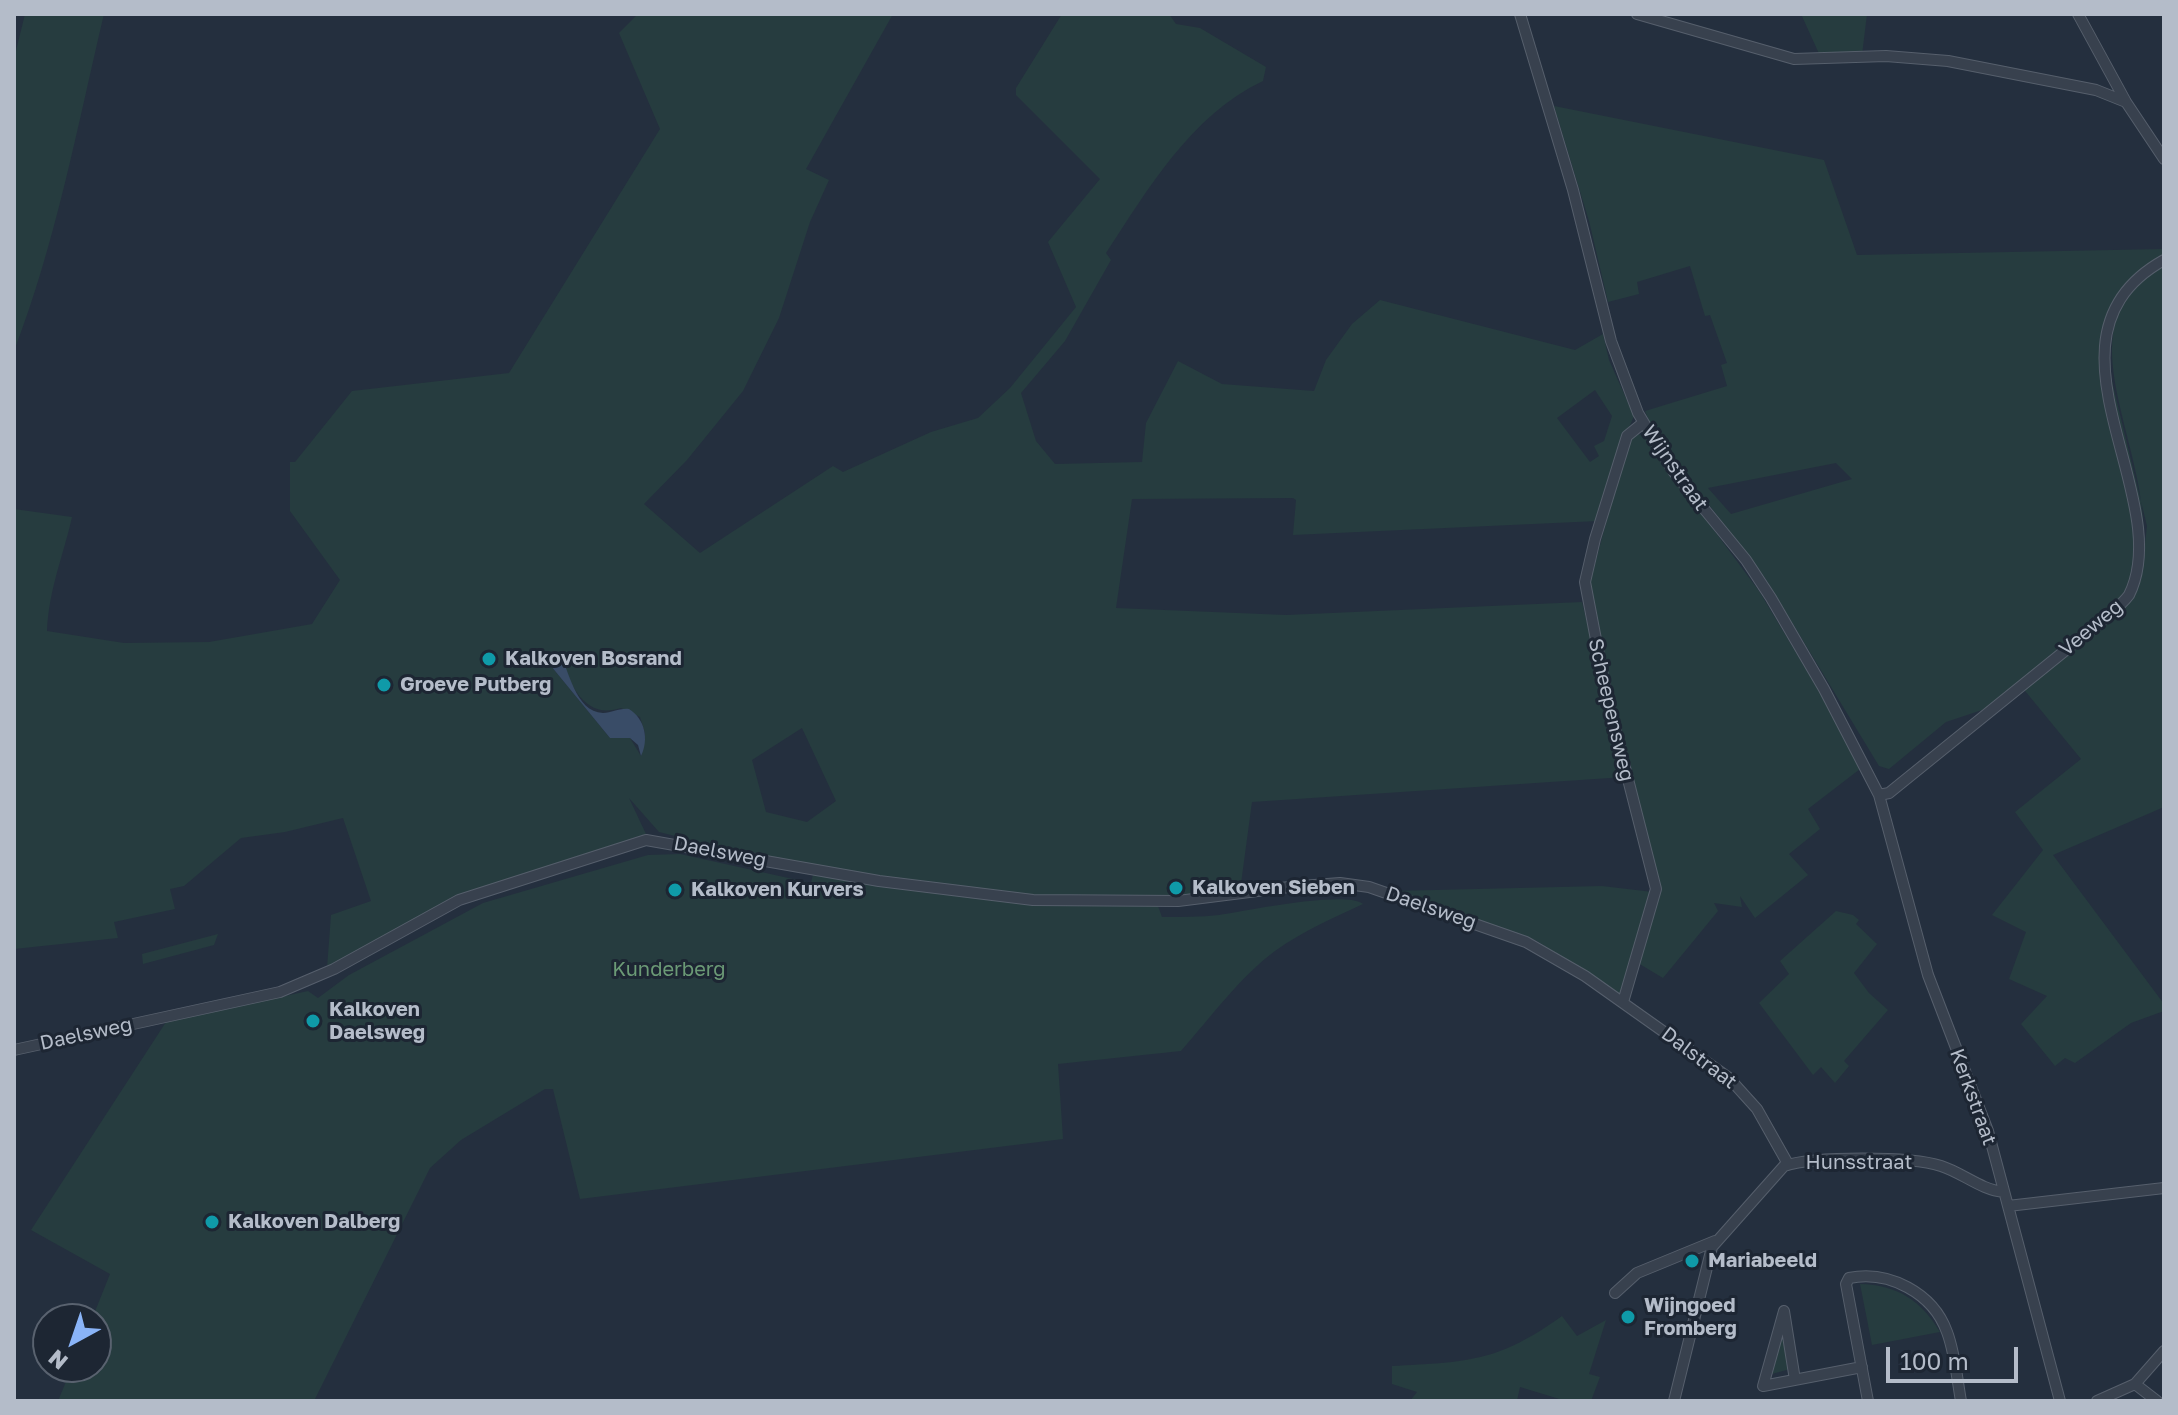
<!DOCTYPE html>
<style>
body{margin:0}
#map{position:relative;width:2178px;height:1415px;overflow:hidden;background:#242f3e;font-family:"Golos Text",sans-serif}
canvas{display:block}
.frame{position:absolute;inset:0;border:16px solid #b4bcc9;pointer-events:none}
.north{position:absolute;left:32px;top:1303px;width:80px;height:80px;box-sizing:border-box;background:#1d2633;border:2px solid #59626f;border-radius:50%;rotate:220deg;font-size:22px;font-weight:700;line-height:32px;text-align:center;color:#b4bcc9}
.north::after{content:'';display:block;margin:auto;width:28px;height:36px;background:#8ab4f8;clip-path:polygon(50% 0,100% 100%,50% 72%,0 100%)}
.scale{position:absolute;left:1886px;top:1347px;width:132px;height:36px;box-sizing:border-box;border:4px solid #b4bcc9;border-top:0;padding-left:10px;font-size:24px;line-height:28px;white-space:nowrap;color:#b4bcc9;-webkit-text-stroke:6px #1d2633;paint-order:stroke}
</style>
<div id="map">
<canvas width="2178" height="1415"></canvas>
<div class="frame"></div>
<div class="north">N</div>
<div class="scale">100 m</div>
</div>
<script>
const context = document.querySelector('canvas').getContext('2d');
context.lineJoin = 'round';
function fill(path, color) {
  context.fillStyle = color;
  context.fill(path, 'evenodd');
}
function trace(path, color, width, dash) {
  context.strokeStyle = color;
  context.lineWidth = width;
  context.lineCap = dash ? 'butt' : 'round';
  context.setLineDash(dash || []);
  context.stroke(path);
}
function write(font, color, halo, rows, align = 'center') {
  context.font = font + ' "Golos Text",sans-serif';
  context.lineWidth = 6;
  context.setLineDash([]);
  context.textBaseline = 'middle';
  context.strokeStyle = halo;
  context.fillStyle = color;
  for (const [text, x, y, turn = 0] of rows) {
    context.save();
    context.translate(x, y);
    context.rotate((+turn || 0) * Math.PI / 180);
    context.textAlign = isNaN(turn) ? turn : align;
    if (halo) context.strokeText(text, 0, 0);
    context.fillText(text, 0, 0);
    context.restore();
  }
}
fill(new Path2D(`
 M25 14H104C77 128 56 242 14 351V59Z
 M638 14H893L806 169 829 180 810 222 779 318 743 391 687 460 644 504 700 553 833 466 843 472 931 432 978 418 1010 388 1076 307 1048 242 1100 179 1016 95V88L1062 14H1169L1176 24 1200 28 1266 67 1263 81C1191 115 1148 189 1106 253L1111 260 1065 341 1021 393 1036 441 1055 464 1142 462 1146 423 1178 361 1222 384 1314 391 1326 360 1352 324 1380 300 1575 350 1603 334 1609 360 1634 416 1611 470 1598 521 1293 535 1296 500 1293 498 1132 499 1116 608 1286 615 1582 602 1625 777 1252 802 1240 891 1158 906 1162 917C1181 917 1201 917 1219 915 1246 911 1345 890 1363 904 1333 918 1303 931 1275 951 1240 977 1211 1017 1181 1051L1058 1064 1063 1139 580 1199 553 1089H545L461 1140 430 1168 314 1401H58L72 1367H96V1319H92L110 1274 31 1230 166 1022 308 991 318 998 349 975 483 903 648 855 680 854 811 883 813 874 868 876 766 858 730 860 696 853 683 838 659 832 629 798 646 834 462 894 327 968 331 915 371 901 343 818 285 832 241 838 184 886 170 889 175 909 114 922 118 938 14 949V509L72 517C63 557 49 589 47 631L124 643 209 642 312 624 340 580 290 511V462H295L352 391 509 373 660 129 619 33ZM1595 390 1612 416 1604 441 1594 446 1599 456 1590 462 1557 418ZM562 657C569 686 586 720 621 708L640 717 645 733 641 756 630 738H610L551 666ZM802 728 836 801 807 822 766 812 752 760Z
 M1801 14H1867L1862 55 1821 58Z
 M1554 106 1824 160 1857 255 2164 249V258L2130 283 2111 310 2107 326 2109 369 2147 526 2143 560 2123 599 1994 706 1946 722 1889 769 1879 766 1765 578 1654 433 1645 411 1727 386 1721 365 1727 363 1710 315 1705 316 1690 266 1637 282 1639 294 1608 302 1589 221ZM1836 463 1852 479 1731 514 1708 488Z
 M2164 263V807L2053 855 2164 1004V1011L2131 1023 2075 1063 2065 1058 2055 1066 2021 1024 2047 996 2009 979 2026 932 1992 915 2043 850 2015 812 2081 759 2021 686 2131 601C2178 499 2079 375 2124 302 2134 287 2151 275 2164 263Z
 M1636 433 1645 437 1759 591 1864 766 1808 809 1820 829 1789 854 1808 875 1755 918 1740 896 1742 907 1714 903 1718 911 1663 978 1638 963 1659 888 1619 729 1589 586 1628 442Z
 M1602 886 1653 892 1623 993 1619 994 1537 941 1393 891Z
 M1836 911 1853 915 1859 920 1856 924 1877 944 1854 973 1869 993 1888 1010 1844 1061 1849 1066 1835 1083 1821 1067 1813 1075 1759 1003 1789 974 1780 961Z
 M218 934 214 945 143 964 142 954Z
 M1860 1284C1897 1285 1921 1300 1940 1332L1872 1345Z
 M1562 1316 1577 1336 1606 1320 1589 1374 1600 1377 1591 1401H1566L1520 1387 1517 1401H1410L1417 1392 1392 1384V1366C1468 1362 1498 1362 1562 1316Z
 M1782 1337 1790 1369 1772 1374Z`), '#263c3f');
fill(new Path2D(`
 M559 652C569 669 575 712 603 713 612 713 619 708 629 709 645 719 649 739 641 756L638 745 630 738H610L551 666 550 656Z`), '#394c67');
const minor = new Path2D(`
 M1520 14 1573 190 1611 341 1638 413 1673 471 1746 560 1771 598 1824 689 1879 795 1928 975 1988 1131 2060 1401
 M1637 14 1794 59 1886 56 1948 61 2096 90 2126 102
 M2078 14 2126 102 2164 159
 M1879 795 1889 793 2098 624C2108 615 2121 606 2129 595 2178 497 2026 337 2164 260
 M1623 1002 1656 889 1607 697 1585 582 1595 539 1627 436 1643 423
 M14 1050 280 992 334 969 459 900 646 840 879 881 1033 900 1178 901 1289 887 1340 883 1369 887 1526 942 1585 976 1729 1078 1757 1109 1788 1164
 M2008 1206 2164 1188
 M1615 1293 1637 1273 1715 1241
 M1795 1380 1784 1311 1763 1386 1862 1367
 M2135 1384 2157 1401
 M1674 1401 1712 1247 1784 1166C1815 1156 1910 1156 1941 1166 1963 1173 1981 1190 2004 1192
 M1868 1401 1846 1284 1849 1278C1889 1270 1933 1293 1947 1332 1955 1353 1957 1379 1961 1401
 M2097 1401 2135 1384 2164 1351`);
trace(minor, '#565f6c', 12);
trace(minor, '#38414e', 10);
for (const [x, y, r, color] of [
 [489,659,8,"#0f9aa8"],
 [384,685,8,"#0f9aa8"],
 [1176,888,8,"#0f9aa8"],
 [675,890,8,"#0f9aa8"],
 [313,1021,8,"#0f9aa8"],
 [212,1222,8,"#0f9aa8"],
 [1692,1261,8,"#0f9aa8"],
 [1628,1317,8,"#0f9aa8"]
]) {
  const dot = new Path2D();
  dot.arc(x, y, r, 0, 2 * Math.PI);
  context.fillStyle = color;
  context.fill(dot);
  trace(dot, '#1d2633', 3);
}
write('20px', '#b4bcc9', '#1d2633', [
 ["Wijnstraat",1675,468,55],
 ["Veeweg",2091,628,-40],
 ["Scheepensweg",1611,710,77],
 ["Daelsweg",720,852,11],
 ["Daelsweg",1431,908,19],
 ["Daelsweg",86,1034,-12],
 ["Dalstraat",1699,1058,37],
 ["Kerkstraat",1973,1097,70],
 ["Hunsstraat",1859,1163]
]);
write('bold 20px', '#b4bcc9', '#1d2633', [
 ["Kalkoven Bosrand",505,659],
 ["Groeve Putberg",400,685],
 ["Kalkoven Sieben",1192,888],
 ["Kalkoven Kurvers",691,890],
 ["Kalkoven",329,1010],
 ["Daelsweg",329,1033],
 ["Kalkoven Dalberg",228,1222],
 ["Mariabeeld",1708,1261],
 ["Wijngoed",1644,1306],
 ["Fromberg",1644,1329]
], 'left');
write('20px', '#6b9a76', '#1d2633', [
 ["Kunderberg",669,970]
]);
</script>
